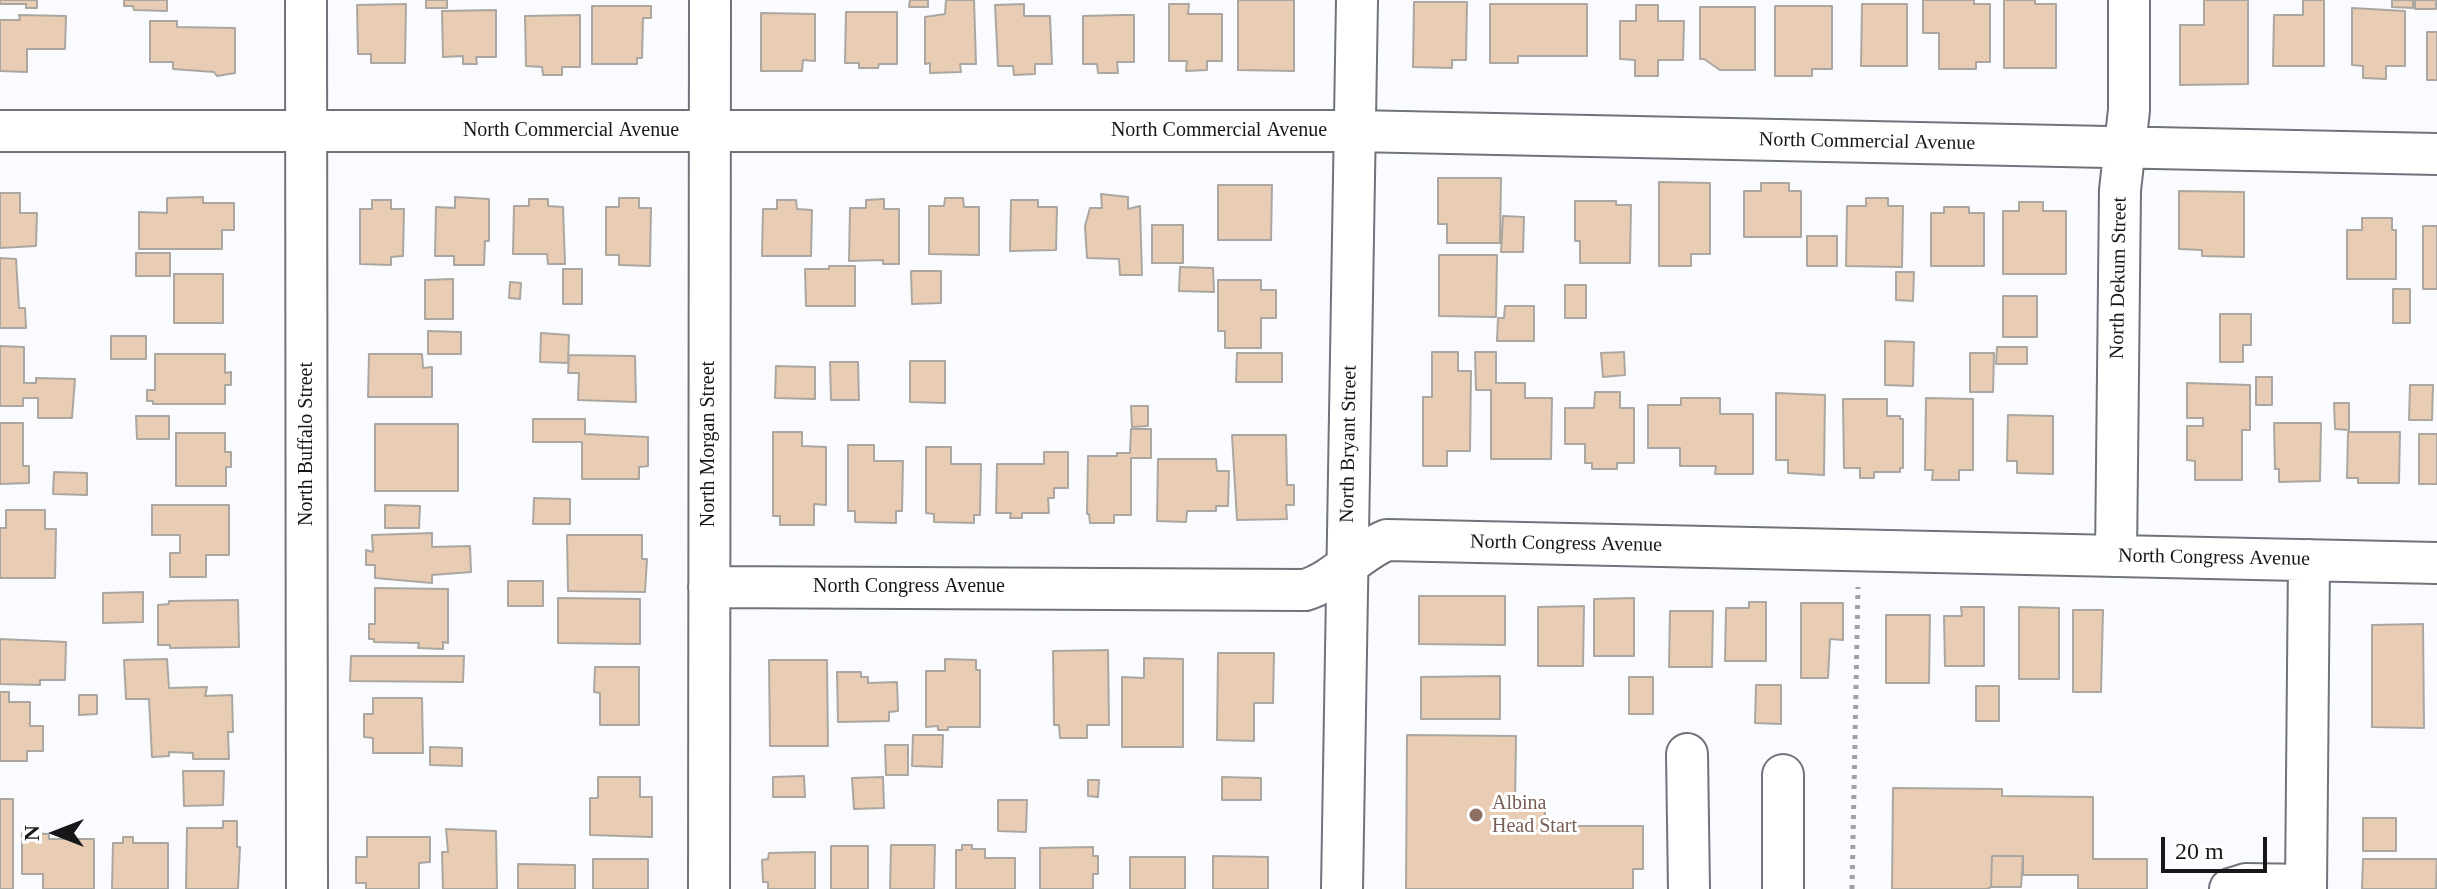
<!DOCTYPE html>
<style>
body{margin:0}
#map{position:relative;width:2437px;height:889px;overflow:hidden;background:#fafbff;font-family:"Times New Roman",serif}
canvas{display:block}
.north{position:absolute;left:16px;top:793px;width:80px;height:80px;-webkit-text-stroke:6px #fff;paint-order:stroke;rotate:270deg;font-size:22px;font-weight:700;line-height:32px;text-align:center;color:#161719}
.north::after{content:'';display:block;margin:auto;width:28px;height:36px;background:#161719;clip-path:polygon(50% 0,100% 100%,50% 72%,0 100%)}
.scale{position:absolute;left:2161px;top:837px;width:106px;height:36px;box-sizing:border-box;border:4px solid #161719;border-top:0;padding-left:10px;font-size:24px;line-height:28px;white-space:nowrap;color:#161719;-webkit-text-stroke:6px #fff;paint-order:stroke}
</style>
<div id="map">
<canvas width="2437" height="889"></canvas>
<div class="north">N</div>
<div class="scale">20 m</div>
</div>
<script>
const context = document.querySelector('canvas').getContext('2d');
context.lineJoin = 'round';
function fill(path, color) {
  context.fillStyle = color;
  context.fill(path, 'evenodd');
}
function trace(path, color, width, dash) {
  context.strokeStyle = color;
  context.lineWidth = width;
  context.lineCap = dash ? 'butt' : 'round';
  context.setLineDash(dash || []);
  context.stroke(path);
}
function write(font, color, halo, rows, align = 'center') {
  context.font = font + ' "Times New Roman",serif';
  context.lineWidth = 6;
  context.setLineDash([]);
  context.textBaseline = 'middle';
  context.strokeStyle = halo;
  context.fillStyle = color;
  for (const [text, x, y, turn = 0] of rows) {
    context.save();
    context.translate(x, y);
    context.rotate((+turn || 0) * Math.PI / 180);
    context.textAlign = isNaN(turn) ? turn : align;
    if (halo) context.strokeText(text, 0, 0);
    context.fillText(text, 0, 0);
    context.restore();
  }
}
const building = new Path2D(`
 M0 0H37V8H26V4H0Z
 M124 0H167V11L134 10 133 6H124Z
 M426 0H447V8H426Z
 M910 0H928V7H909Z
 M946 0H974L976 64H960L961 72 930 73V63L925 64V17L945 14Z
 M1238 0H1294V71L1238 70Z
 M1923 0H1974V4H1990V62H1976V69H1939V33H1923Z
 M2004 0H2035V4H2056V68H2004Z
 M2204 0H2248V84L2180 85V25H2204Z
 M2303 0H2324V66H2273L2274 15H2303Z
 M2392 0H2413V8L2392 7Z
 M2415 0H2436V9H2415Z
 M1414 2H1467L1466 60H1452V68L1413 67Z
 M406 4 405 63H371V54H358L357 5Z
 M1024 4V16H1050L1052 64H1035V74L1014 75 1013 66H998L995 5Z
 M1169 4H1189L1188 14H1222V61H1207V70L1186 71 1187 61H1169Z
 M1490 4H1587V56H1518V63H1490Z
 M1862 4H1907V66H1861Z
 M1636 5H1658V21H1684L1683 60H1658V76H1635V60L1620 59V21H1636Z
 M592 6H651V18H643L642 58H637V64H592Z
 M1775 6H1832V69H1812V76H1775Z
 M1700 7H1755V70H1720L1704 59H1700Z
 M2352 8 2405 11V66H2386V79L2363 78V66L2352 65Z
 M496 10V57H476L477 64H463V56L443 57 442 11Z
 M846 12H897V64H879L878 68H859V63H845Z
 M761 13 815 14V61L803 60 802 71H761Z
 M19 15 66 16 65 49H27V72L0 71V20H20Z
 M580 15V67H562V75H543L542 67 526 66 525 16Z
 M1121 15H1134V62H1117L1118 73H1098L1097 64H1083V16Z
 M150 21H177V27L235 28V73L217 76 214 72 173 69V62H150Z
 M2427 32H2437V80H2427Z
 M1438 178H1501L1500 243H1447V224H1438Z
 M1659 182 1710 183V254H1691V266H1659Z
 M1761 183H1789V191H1801V237H1744V191H1761Z
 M1218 185H1272L1271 240H1218Z
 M2179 191 2244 192V257L2202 256V250L2179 249Z
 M0 193H20V213H37L36 246 0 248Z
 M1101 194 1128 197V209L1140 206 1142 275H1120L1119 259 1087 258 1085 226 1090 208H1102Z
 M203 197V203H234V230H222V249H139V212L167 213V198Z
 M455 197 489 199V241H485L484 265H454V256H435L436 207 455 208Z
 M619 198H639V208H651L650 266 619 265V255H606V207H619Z
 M945 198H963L964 207H979V255L929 254V206H944Z
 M1866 198H1888V206H1903L1902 267 1846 266 1847 206H1866Z
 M529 199H548V206L563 207 565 264H548L547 254H513L514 206H529Z
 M884 199V209H899V264H883V260L849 261 850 208H866V200Z
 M372 200H391V209H404L403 256 391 257V265L360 264V209H372Z
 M777 200H796L797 209 812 210 811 256H762L763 209H777Z
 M1011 200H1038V207H1057L1056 250 1010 251Z
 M1575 201H1616V205H1631L1630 263H1580V241H1575Z
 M2019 202H2043V211H2066V274H2003V211H2019Z
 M1944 207H1969V213H1984V266H1931V213H1944Z
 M1503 216 1524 217 1523 252H1501Z
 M2362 218H2392V230H2396V279H2347V230H2362Z
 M1152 225H1183V263H1152Z
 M2423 226H2437V289H2423Z
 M1807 236H1837V266H1807Z
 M136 253H170V276H136Z
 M1439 255H1497L1496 317 1439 316Z
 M0 258 16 259 19 308H25L26 328H0Z
 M829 266H855V306H806L805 269H829Z
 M1180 267 1213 268 1214 292 1179 291Z
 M563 269H582V304H563Z
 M911 271H941V303L912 304Z
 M1896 272H1914L1913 301 1896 300Z
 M174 274H223V323H174Z
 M453 279V319H425V280Z
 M1218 280H1261V290H1276V318H1261V348H1225V331H1218Z
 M510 282 521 283 520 299 509 298Z
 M1565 285H1586V318H1565Z
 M2393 289H2410V323H2393Z
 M2003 296H2037V337H2003Z
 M1505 306H1534V341H1497L1498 318H1504Z
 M2220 314H2251V345H2243V362H2220Z
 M428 331 461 332V354H428Z
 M541 333 569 335 568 363 540 362Z
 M111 336H146V359H111Z
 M1885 341 1914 342 1913 386 1885 385Z
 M0 346 24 347V383H36V378L75 379 72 418H38V398H23V406H0Z
 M1997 347H2027V364H1996Z
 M1432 352H1458V371H1471L1470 451H1447V466H1423V397H1432Z
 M1475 352H1496V383H1525V398H1552L1551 459H1491V390H1476Z
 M1624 352 1625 375 1603 377 1601 353Z
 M1237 353H1282V382H1236Z
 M1970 353H1994L1993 392H1970Z
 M155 354H225V373L231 372V385H225V404H153V401H147V390H155Z
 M369 354H422L423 368 432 367V397H368Z
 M569 355 635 356 636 402 578 400 579 373H568Z
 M910 361H945V403L910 402Z
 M830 362H858L859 400H831Z
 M776 366 815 367V399L775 398Z
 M2256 377H2272V405H2256Z
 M2187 383 2250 385V430H2242V480H2195V461L2187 460V426H2203V418H2187Z
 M2410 385H2433L2432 420H2409Z
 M1595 392H1620V408H1634V463H1617V469H1592V463H1585V444H1565V408H1594Z
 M1776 393 1825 395 1824 475 1788 473V460H1776Z
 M1681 398H1720V414H1753V474H1715L1716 466H1680V448H1648V405H1681Z
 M1926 398 1973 399V470H1959V480H1932L1933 470H1925Z
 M1843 399H1887V416H1900V419H1903V468H1900V472H1874V478H1860V468H1844Z
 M2334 403H2349V430L2335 429Z
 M1131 406H1148V426L1132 427Z
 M2008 415 2053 416V474L2017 473V461H2007Z
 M136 416H169V439H137Z
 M533 419H585V434L648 437V466L639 467V479H582V442H533Z
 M0 423H23V466H29V483L0 484Z
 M2274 423H2321L2320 481 2279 482V469H2275Z
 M375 424H458V491H375Z
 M1131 429H1151V458H1131V515H1114V523H1090L1089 514H1087L1088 456H1117V453H1130Z
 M773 432H802V446L826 447V505L814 504V525H780V516H773Z
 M2348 432H2400L2399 483H2358V478H2347Z
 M176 433H225V452H231V467H226V486H176Z
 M2419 434H2437V484H2419Z
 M1232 435H1286L1287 485H1294V505H1286L1287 519 1237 520Z
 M848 445H874V461H903L902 511H896V523L855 522V511H848Z
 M926 447H951V464H981L980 515H974V523L934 522V514L926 513Z
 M1044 452H1068V488H1054V498H1048L1049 513H1022V518H1010L1011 513H996L997 464H1044Z
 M1158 459H1216L1217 471H1229L1228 506H1216V511H1187L1186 522 1157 521Z
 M54 472 87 473V495L53 494Z
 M534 498 570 499V524H533Z
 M152 505H229V555H206V577H170V553H180V535H152Z
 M385 505 420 506 419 528H385Z
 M6 510H45V529H56L55 578H0V528H6Z
 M432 533V547L470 546 471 572 432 575V583L375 578V565H366V550L373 552 372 535Z
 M567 535H642V559H647L645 592 568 591Z
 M508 581H543V606H508Z
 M375 588 448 589V643L443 642V649L418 648 419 643 374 642V639H369V624H375Z
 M143 592V622L103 623V593Z
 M1419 596H1505V645L1419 644Z
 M558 598 640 599V644L558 643Z
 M1634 598V656H1594V599Z
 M238 600 239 647 170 648V645H158V605L169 604V601Z
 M1749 602H1766V661H1725L1726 608H1749Z
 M1801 603H1843V640L1830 639 1828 678H1801Z
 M1584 606 1583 666H1538V607Z
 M1961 607H1984V666H1945L1944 616H1962Z
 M2019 607 2059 608V679H2019Z
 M2073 610H2103L2101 692H2073Z
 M1670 611H1713L1712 667H1669Z
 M1886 615H1930L1929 683H1886Z
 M2423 624 2424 728 2372 727V625Z
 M0 639 66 642 65 680H40V685L0 684Z
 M1108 650 1109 725H1087V738H1060L1059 725H1054L1053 651Z
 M1218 653H1274L1273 703H1254V741L1217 740Z
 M351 656H464L463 682 350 681Z
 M1144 658 1183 659V747H1122V677L1144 678Z
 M167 659 169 688 207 687 205 696 232 695 233 732H228L229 759H193V753L169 752V756L152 757 149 699H126L124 660Z
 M945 659 976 660V670H980V727H948V730H938V726L926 727V671H945Z
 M769 660H827L828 746H770Z
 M595 667H639V725H600V693L594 692Z
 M837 672H861V677H868V683L897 682 898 711 889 712V721L838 722Z
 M1500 676V719H1421V677Z
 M1629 677H1653V714H1629Z
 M1756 685H1781V724L1755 723Z
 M1976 686H1999V721H1976Z
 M0 692H9V702H30V726H43V751H27V761H0Z
 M79 695H97V714L79 715Z
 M373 698H422L423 753H373V738L364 737V714H373Z
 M913 735H943L942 767 912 766Z
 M1407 735 1516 736 1515 805H1545V826H1643V869H1633V889H1406Z
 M885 745H908V775H886Z
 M430 747 462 748V766L430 765Z
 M183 771H224L223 805 184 806Z
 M804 776 805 797H773V777Z
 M598 777H640V797H652V837L590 835V798H598Z
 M883 777 884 808 854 809 852 778Z
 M1222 777 1261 778V800H1222Z
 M1088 780H1099L1098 797 1088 796Z
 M1893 788 2002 789V796L2093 797V859H2147V889H2078V875H2023V856H1992L1991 887 1987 889H1892Z
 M0 799H13V889H0Z
 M998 800H1027L1026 832 998 831Z
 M2363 818H2396V851H2363Z
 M223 821H237V847H240L238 889H186L187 828H223Z
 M446 829 496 831 497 889H443L442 852H448Z
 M22 833 49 834V839H94V889H43V874H22Z
 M123 837H133V843H168V889H112L113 843H123Z
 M367 837H430V862L419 863V889H366V883H356V857H367Z
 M891 845H935L934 889H890Z
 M962 845H972V849H985V858H1015V889H956V850H962Z
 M831 846H868V889H831Z
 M1093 847V856H1098V874H1093V889H1040V848Z
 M815 852V889H768V882H763L762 860 768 859 769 853Z
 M1213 856 1268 857V889H1213Z
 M1992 856H2023L2021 887H1991Z
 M1130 857H1185V889H1130Z
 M593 859H648V889H593Z
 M2363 859H2437L2436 889H2362Z
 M518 864 575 865V889H518Z`);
fill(building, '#e9ccb4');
trace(building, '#aca6a0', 2);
const minor = new Path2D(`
 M306 0 307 889
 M0 131H1355L2437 154
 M2116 556 2120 190 2129 110V0
 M709 587 1305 590C1336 581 1357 552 1387 540L2437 563
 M1687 754 1689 889
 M1783 775V889
 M709 889 710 0
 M1342 889 1357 0
 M2230 889 2246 884 2306 885
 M2306 889 2309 560`);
trace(minor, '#70737a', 44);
trace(new Path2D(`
 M1852 889 1858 587`), '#a0a1a4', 5, [4, 6]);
trace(minor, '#fff', 40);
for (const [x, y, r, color] of [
 [1476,815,8,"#8d6e63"]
]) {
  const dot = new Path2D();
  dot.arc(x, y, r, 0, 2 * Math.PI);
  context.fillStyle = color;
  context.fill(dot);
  trace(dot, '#fff', 3);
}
write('20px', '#161719', '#fff', [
 ["North Commercial Avenue",571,131],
 ["North Commercial Avenue",1219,131],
 ["North Commercial Avenue",1867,142,1],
 ["North Dekum Street",2119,278,-89],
 ["North Buffalo Street",307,444,-90],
 ["North Morgan Street",709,444,-90],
 ["North Bryant Street",1349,444,-89],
 ["North Congress Avenue",1566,544,1],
 ["North Congress Avenue",2214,558,1],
 ["North Congress Avenue",909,587]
]);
write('20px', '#785e54', '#fff', [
 ["Albina",1492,804],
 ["Head Start",1492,827]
], 'left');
</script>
